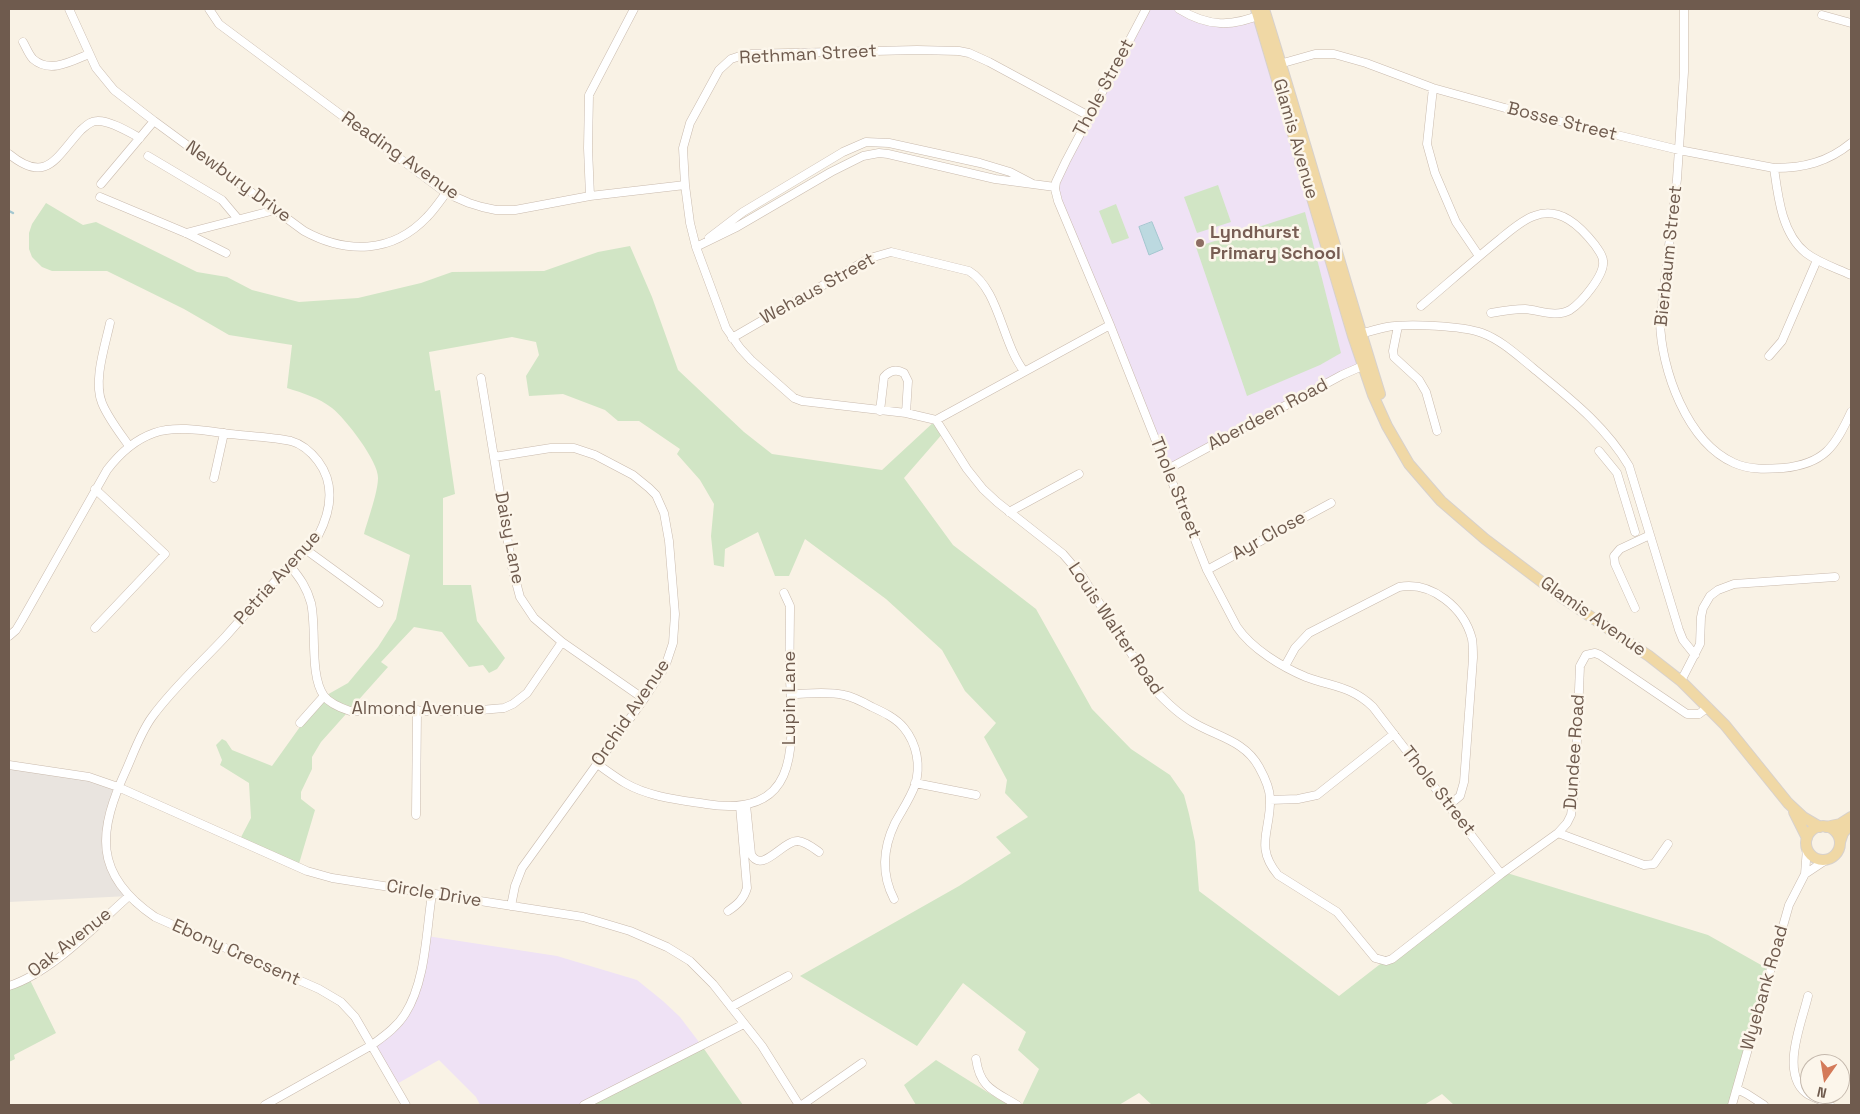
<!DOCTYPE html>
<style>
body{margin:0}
#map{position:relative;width:1860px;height:1114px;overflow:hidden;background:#f9f2e5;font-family:"Space Grotesk",sans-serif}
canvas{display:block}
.frame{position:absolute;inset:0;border:10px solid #6f5b4e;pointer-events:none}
.north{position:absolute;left:1800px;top:1054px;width:50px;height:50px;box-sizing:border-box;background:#fcf6eb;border:1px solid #c4b8ac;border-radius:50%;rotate:193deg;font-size:14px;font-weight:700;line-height:20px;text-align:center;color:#6f5b4e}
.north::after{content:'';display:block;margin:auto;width:18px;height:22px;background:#d47a59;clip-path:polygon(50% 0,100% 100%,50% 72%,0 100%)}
</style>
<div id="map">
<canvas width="1860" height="1114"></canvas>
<div class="frame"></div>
<div class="north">N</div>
</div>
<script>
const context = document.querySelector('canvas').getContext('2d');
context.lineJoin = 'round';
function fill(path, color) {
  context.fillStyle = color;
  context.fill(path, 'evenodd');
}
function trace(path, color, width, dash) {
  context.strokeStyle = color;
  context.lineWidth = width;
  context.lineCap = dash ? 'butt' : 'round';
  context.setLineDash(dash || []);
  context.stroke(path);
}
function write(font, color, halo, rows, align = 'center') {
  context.font = font + ' "Space Grotesk",sans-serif';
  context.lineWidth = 5;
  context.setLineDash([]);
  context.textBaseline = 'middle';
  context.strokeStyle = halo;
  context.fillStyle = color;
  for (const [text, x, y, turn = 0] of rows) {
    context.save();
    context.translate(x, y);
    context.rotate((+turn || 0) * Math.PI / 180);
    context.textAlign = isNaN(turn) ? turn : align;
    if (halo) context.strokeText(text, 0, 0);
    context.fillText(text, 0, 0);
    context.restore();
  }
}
fill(new Path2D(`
 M9 764 119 787 109 817V859L129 896 9 902Z`), '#e9e4df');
fill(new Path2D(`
 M1146 9H1178L1217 24 1258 16 1363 366 1168 469 1055 187Z
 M427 936 557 956 637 980 663 1001 680 1017 702 1046 583 1105H480L476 1097 439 1060 395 1085 371 1043 386 1034 413 1000Z`), '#efe2f5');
fill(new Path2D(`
 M1218 185 1231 222 1197 233 1184 197Z
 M46 203 83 225 96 222 197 272 227 277 252 290 299 302 358 298 421 283 452 272 544 271 598 252 630 246 652 297 678 370 744 432 772 454 882 470 936 420 944 432 904 478 953 545 1036 609 1092 709 1131 749 1170 775 1184 795 1189 814 1195 842 1199 891 1339 996 1379 965 1507 873 1708 935 1770 970 1732 1105H1454L1442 1094 1424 1105H1152L1139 1093 1119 1105H1022L1039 1069 1018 1050 1026 1032 963 983 917 1046 800 976 959 886 1011 853 996 837 1028 817 1005 793 1007 780 984 737 996 723 965 691 942 650 886 599 805 539 789 576H775L758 532 725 549 724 567 714 565 711 536 714 504 700 480 677 454 680 449 639 421H618L605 410 563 394 529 396 526 376 539 355 536 342 512 337 429 352 435 391 440 390 455 494 443 498V585H471L477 621 505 658 497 669 489 673 483 665 469 667 442 632 414 627 381 662 388 667 321 742 312 757V769L301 792V799L315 810 298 867 239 841 251 818 249 783 220 765 222 760 216 745 222 739 226 741 232 750 272 766 302 724 325 696 348 683 378 647 396 619 410 555 364 534C368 519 378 492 378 478 379 462 345 418 332 408 319 398 303 393 287 388L292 345 229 335 184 309 107 271H52L42 267 32 257 29 249V233L32 224Z
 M1116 204 1129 238 1112 244 1099 211Z
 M1305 212 1341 353 1320 365 1247 396 1196 247Z
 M29 978 56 1033 14 1055 15 1059 9 1062V986Z
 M702 1046 743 1105H583Z
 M936 1060 1008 1105H916L904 1085Z`), '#d1e5c5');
const water = new Path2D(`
 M1152 222 1163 249 1149 255 1139 227Z`);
fill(water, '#bcd9e0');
trace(water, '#a4c7d0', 1);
trace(new Path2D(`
 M9 211 13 213`), '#a4c7d0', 2.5);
const minor = new Path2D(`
 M69 9 96 68 114 90 154 121 304 231C346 254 392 254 427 217 434 210 440 201 446 193
 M209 9 219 24 446 193 469 203 482 207 496 210H515L590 196 685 185
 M1146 9 1066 161 1056 182 1055 189 1058 201 1110 325 1207 570 1237 627C1252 649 1282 667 1306 677 1333 687 1351 686 1373 707L1501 874
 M1179 9C1208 27 1232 27 1262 14
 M1684 9V72L1677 179 1660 321C1661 370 1687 442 1734 463 1750 470 1766 469 1783 468 1824 464 1835 447 1851 412
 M1822 15 1851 23
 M23 42C26 47 29 55 33 59 50 74 72 61 89 54
 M1276 65 1315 54H1334L1366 63 1433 88 1505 108 1679 150 1774 168C1804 168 1828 162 1851 143
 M1433 88 1427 144 1435 173 1456 222 1479 256
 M1089 116 989 62 969 53 959 51 917 50 746 54 731 59 719 70 690 123 683 148 685 185 690 223 696 247 726 328 740 348 751 360 794 398 802 401 906 413 936 420 1110 325
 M9 154C47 185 56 157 81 130 86 126 90 121 97 121 109 120 129 132 140 138
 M148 156 222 200 238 219
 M1774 168C1778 197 1782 234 1806 253 1819 263 1836 268 1851 275
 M101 184 154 121
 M590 196 588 148 589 95 634 9
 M100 197 186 233 226 253
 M186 233 275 210
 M709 238 743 212 843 152 866 142 889 143 980 163 1010 172 1033 184
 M696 247 735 228 831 172 863 156 879 153 888 154 995 179 1055 187
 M1421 306C1447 284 1473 261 1500 239 1510 231 1522 220 1534 216 1560 206 1580 226 1595 245 1598 250 1603 255 1603 261 1605 275 1581 303 1570 310 1556 318 1539 310 1525 309 1513 309 1502 311 1491 313
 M110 323C105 346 93 381 102 403 108 418 120 433 129 446
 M1398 326 1393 351 1394 357 1419 380 1426 392 1437 431
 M1357 335C1367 332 1377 329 1387 327 1408 323 1463 326 1482 333 1501 340 1517 355 1533 368 1568 397 1605 425 1629 466L1679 630 1683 640 1695 655
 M732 338 870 258 891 252 969 271C999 289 1002 343 1024 371
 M1769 356 1782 341 1817 260
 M481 378 512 567 520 597 534 618 562 642 644 699
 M880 411 884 377C890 370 897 369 904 373L908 381 906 413
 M936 420 967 469 983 489 997 502 1063 554 1082 576 1154 689C1166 702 1178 714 1194 723 1218 737 1245 741 1259 767 1264 776 1270 788 1270 799 1271 831 1254 846 1278 875L1337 912 1375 958 1386 961 1392 959 1501 874 1558 833 1567 823 1571 815 1575 787 1580 666 1586 655 1595 653 1600 655 1687 714H1699L1708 707
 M1599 451 1617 473 1635 532
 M494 457 551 448H574L595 455 633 475 649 488 656 495 664 513 669 541 675 614 673 643 665 667 644 699 522 868 515 886 511 906
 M1168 469 1342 375 1367 364
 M214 478 224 433
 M1009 512 1079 474
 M305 549 379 603
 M290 566C300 578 307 588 311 603 317 629 309 675 324 696 330 704 341 708 350 711H469L504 708 513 704 527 693 562 642
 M1207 570 1331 503
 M1635 608 1615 564 1614 556 1620 549 1650 535
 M95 628 165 554 95 489
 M9 636 16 630 22 620 107 470C120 453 134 440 154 433 176 425 207 431 230 434 248 436 274 437 291 441 302 444 311 452 318 461 336 485 331 511 318 536 286 568 256 602 226 636 201 663 173 688 152 717 141 732 134 752 127 768 98 831 92 874 155 917L319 989 341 1002 355 1017 406 1105
 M1285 666 1295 648 1309 633 1399 587C1432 581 1464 608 1472 639 1473 645 1473 652 1473 658L1464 782 1460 796 1449 805
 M1681 681 1700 644 1701 617 1703 608 1710 596 1718 590 1734 584 1835 577
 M791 694C808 694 827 691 844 695 854 697 863 702 872 707 883 712 896 718 904 728 917 744 921 766 915 785 910 799 902 810 895 823 883 848 881 874 894 899
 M300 723 324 696
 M597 764C606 770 615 777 625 783 649 797 680 800 706 804 801 819 793 746 790 679 789 655 790 631 790 606L784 593
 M9 765 89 777 118 787 307 871 332 878 583 917 630 931 667 947 690 961 713 984 762 1046 799 1105
 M915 783 976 795
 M1270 800 1298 799 1317 795 1394 734
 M746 805 751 854C762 875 783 840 798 841 806 842 812 847 819 852
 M416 815 417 710
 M1558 833 1644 865 1654 864 1668 844
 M1805 874 1807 848
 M728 911C737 905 744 899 747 888L740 806
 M9 986C52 972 95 926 129 896
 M1808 996C1802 1022 1780 1072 1806 1093 1813 1098 1823 1100 1830 1105
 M731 1007 788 976
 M976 1059C980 1088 994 1091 1017 1105
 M1737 1089 1747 1094 1764 1105
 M265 1105 372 1045C384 1036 397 1027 405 1014 426 981 426 932 432 894
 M584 1105 744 1024
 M802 1105 862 1063
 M1732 1105 1789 905 1805 874 1826 860`);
const major = new Path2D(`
 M1256 9 1353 336 1373 395 1387 426 1409 464 1441 501 1485 539 1563 598 1649 656 1681 681 1725 725 1788 803 1803 817 1820 827
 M1264 9C1304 137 1340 266 1380 394
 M1794 812 1807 838
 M1806 843a17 17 0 1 1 34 0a17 17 0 1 1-34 0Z
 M1826 827 1840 824 1851 817
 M1840 842 1843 833 1851 824`);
trace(minor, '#c9baad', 9);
trace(major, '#d7d1cd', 12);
trace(minor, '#fff', 8);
trace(major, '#f0d8a5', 10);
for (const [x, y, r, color] of [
 [1200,243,5,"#8d6e63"]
]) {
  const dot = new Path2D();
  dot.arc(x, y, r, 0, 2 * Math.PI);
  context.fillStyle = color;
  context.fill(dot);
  trace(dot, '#fcf6eb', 2);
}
write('18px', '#6f5b4e', '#fcf6eb', [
 ["Rethman Street",808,55,-3],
 ["Thole Street",1104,88,-62],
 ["Bosse Street",1562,122,14],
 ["Glamis Avenue",1295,139,74],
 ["Reading Avenue",400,156,35],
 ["Newbury Drive",238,182,36],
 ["Bierbaum Street",1669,256,-84],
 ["Wehaus Street",818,289,-29],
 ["Aberdeen Road",1268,415,-28],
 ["Thole Street",1175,488,68],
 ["Ayr Close",1269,536,-29],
 ["Daisy Lane",509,538,79],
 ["Petria Avenue",278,578,-48],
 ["Glamis Avenue",1593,617,35],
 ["Louis Walter Road",1115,629,56],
 ["Lupin Lane",790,698,-90],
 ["Almond Avenue",418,709],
 ["Orchid Avenue",631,713,-56],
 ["Dundee Road",1575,752,-86],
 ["Thole Street",1438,791,52],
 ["Circle Drive",434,894,9],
 ["Oak Avenue",70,943,-38],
 ["Ebony Crecsent",236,953,24],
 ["Wyebank Road",1765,988,-74]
]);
write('bold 18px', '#785e54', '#fcf6eb', [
 ["Lyndhurst",1210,233],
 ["Primary School",1210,254]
], 'left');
</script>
